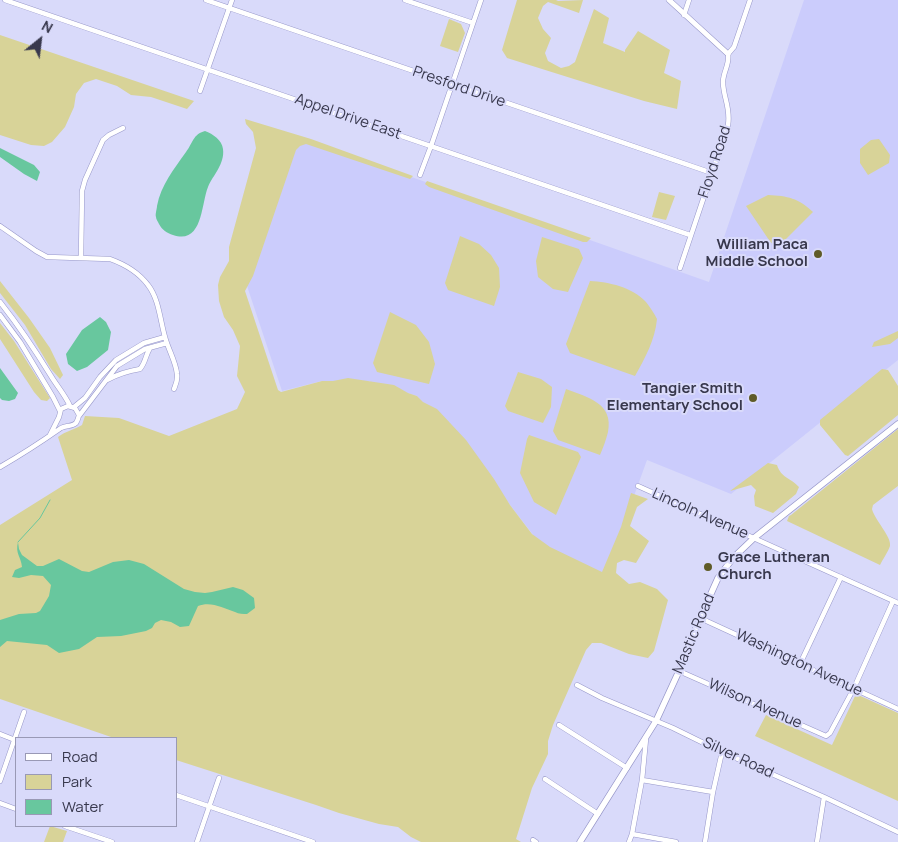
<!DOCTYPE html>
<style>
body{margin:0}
#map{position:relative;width:898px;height:842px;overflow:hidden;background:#d9dafa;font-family:Manrope,sans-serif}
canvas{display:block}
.legend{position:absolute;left:15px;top:737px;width:162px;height:90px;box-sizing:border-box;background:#d9dafa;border:1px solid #9999b5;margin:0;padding:6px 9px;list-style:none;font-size:15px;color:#38384d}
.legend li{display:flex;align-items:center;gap:10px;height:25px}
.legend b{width:25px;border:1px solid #9999b5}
.north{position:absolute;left:15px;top:15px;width:50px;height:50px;-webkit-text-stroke:4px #d9dafa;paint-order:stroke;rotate:29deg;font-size:14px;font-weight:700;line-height:20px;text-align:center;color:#38384d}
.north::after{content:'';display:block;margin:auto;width:18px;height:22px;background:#38384d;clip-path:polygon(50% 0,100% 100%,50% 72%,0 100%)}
</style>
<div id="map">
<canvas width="898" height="842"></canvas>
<ul class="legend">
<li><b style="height:6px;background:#fff"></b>Road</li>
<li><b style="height:14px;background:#d8d398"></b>Park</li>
<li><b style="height:14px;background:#68c79e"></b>Water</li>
</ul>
<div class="north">N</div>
</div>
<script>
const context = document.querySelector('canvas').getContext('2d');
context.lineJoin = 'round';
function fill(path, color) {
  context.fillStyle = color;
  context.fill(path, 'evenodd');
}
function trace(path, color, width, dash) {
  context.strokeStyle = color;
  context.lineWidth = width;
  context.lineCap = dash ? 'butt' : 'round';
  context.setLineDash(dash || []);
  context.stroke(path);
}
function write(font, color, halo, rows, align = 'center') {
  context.font = font + ' Manrope,sans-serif';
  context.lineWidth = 4;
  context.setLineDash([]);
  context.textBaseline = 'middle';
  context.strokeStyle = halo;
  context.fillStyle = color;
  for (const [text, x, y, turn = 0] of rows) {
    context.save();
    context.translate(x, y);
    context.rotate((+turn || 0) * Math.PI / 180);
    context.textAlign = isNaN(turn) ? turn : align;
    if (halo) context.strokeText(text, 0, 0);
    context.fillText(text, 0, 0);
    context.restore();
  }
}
fill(new Path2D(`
 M804 0H898V360L731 494 647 460 602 584 537 540 497 488 417 396 368 381H322L282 391 245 280 298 137 709 282Z`), '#cbccfc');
fill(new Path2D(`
 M517 0H556L558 1 583 0 579 13 548 2 543 6 538 18 543 29 551 38 545 53 548 61 561 68 569 66 575 62 594 9 609 18 603 43 625 52V50L638 31 670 50 664 73 681 81 677 109 644 101 507 58 502 50Z
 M449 19 461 24 465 33 458 52 440 46Z
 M0 35 194 101 187 109 151 97 131 95 117 86 96 79 84 83 76 94 74 107 65 127 52 142 44 146 31 145 0 135Z
 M245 119 311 139 413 176 410 179 306 144 300 146 296 150 253 276 245 291 278 390 281 392 322 381H333L348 378 394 385 408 393 417 396 423 402 437 409 466 440 494 479 510 505 532 534 550 547 602 572 621 527 631 493 648 499 637 507 630 526 649 541 636 563 624 560 617 563 616 573 629 584 640 582 657 589 668 600 654 651 648 658 629 654 601 643H592L586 650 553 725 548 741V754L532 788 516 839 521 842H421L411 837 398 827 379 824 339 813 316 805 176 760V738H114L0 699V525L72 480 58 437C66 431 73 430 82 425L85 416 119 418 169 436 237 409 245 392 237 376 240 346 233 330 224 317 219 301 218 285 220 277 229 261V247L256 148 253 132 246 124Z
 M879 139 890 155 889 163 868 175 860 163V149L871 140Z
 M427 181 591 238 587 242H583L429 187 425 184Z
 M659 192 675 196 666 220 652 217Z
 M768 195C788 196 798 198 813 212L781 244 771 243 746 206Z
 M460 236 479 244 491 255 499 268 500 287 494 306 448 290 445 283Z
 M542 237 579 249 583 258 568 292 553 289 538 277 536 261Z
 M0 281 29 318 50 348 63 375 60 379 51 369 25 325 0 293Z
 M590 281C609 282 632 287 646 302 650 307 654 313 657 319 655 340 645 358 635 376L570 353 566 344Z
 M390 312 416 325 429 342 435 364 429 384 377 372 373 363Z
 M0 323 14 341 50 398 47 401 41 400 34 392 0 339Z
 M898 331V338L890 344 872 347 874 342Z
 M882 369 888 370 898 386V415L848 456 845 455 820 425V420Z
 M518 372 541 379 552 387 551 407 543 423 508 411 505 406Z
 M566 389C587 397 614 403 608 432 606 440 603 448 600 455L558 440 553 431Z
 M898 429V486L873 505 872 509C874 519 892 537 890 546 888 552 883 559 880 565L787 521 789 516 791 515Z
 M529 435 578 452 581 457 556 515 534 502 520 473 527 439Z
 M768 463 777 465C781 478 791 478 799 487L796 494 773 513 755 506 754 496 756 490 751 485 730 491Z
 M856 694 898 713V801L755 736 766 715 832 745Z
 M50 826 67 831 63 842H44Z`), '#d8d398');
fill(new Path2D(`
 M205 131C213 134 222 140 223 149 225 164 213 175 208 187 201 204 203 245 173 235 167 233 162 230 159 224 158 222 156 219 156 217 155 214 157 209 157 206 161 185 174 169 186 152 193 143 193 134 205 131Z
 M0 148 34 165 40 172 37 181 24 174 0 157Z
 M100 317 106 322 111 332 108 350 87 367 77 371 68 364 66 354 82 330Z
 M0 368 18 393 15 399 9 401 2 400 0 398Z
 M18 542 19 549 22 555 37 566H43L59 559 82 571 89 572 113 562 129 560 144 564 184 589 195 592 205 593 212 592 233 587 243 590 254 598 255 608 247 614C243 614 239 614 235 612 223 608 211 601 198 606L189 626 180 627 171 622 161 620 155 623 152 628 146 631 121 636 97 637 79 649 59 653 47 645 7 641 0 647V620L19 614 36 613 40 611 49 596 51 585 43 576 31 575 19 578 12 577 15 570 22 567C21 556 15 554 18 542Z`), '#68c79e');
trace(new Path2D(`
 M18 542 40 518 50 500`), '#68c79e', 1);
const minor = new Path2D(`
 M5 0 690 235
 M206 0 712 173
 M405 0 473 23
 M684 15 689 0
 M200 91 232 0
 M420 175 431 146 481 0
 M0 226 36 251 47 257 110 259C124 264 139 273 148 285 159 299 160 320 165 337 168 349 176 362 177 374 178 380 176 384 174 389
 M81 258 82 191 85 180 103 140 109 135 123 128
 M680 268 728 125C731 108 723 97 723 82 723 72 730 64 728 54L734 47 750 0
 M0 302C19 326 35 350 51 376 57 386 65 395 70 406
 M0 315 20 342 53 397 60 411
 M107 380C118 374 128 371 140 369 146 362 145 356 150 348
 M74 407 85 398 100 377 116 360 144 343 165 337
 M79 416 117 366 145 349 167 343
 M0 467C21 455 41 442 61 428 66 425 72 427 76 423 78 420 78 419 79 415L75 408 68 406 61 409 59 417 50 435
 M638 486 898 603
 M700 618 898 709
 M800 664 841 577
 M679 671 826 736 830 733 854 688 893 601
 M577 685 602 698 673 728 722 752 824 797 898 832
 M559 725 627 768
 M0 734 15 740
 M545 779 598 814
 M642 780 713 792
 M0 781 24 712
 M176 795 313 842
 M0 803 16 809
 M65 826 112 842
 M632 834 676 842
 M533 840 536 842
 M197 842 219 778
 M629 842 632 834 642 780 646 739
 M705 842 713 792 722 752
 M817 842 824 797`);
const tertiary = new Path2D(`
 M669 0 728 54`);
const secondary = new Path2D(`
 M580 842 656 721 679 671 700 618 718 578 733 558 754 538 898 424`);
trace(minor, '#9797c9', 5.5);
trace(tertiary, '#9797c9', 6);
trace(secondary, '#9797c9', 7);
trace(minor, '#fff', 4.5);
trace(tertiary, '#fff', 5);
trace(secondary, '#fff', 5.5);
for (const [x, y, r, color] of [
 [818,254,5,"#5f5b27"],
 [753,398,5,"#5f5b27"],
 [708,567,5,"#5f5b27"]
]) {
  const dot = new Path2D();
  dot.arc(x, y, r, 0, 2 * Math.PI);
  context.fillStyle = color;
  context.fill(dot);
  trace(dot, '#d9dafa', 2);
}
write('15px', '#38384d', '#d9dafa', [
 ["Presford Drive",459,87,19],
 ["Appel Drive East",348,117,19],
 ["Floyd Road",715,162,-72],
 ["Lincoln Avenue",700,514,24],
 ["Mastic Road",694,634,-67],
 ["Washington Avenue",799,663,25],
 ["Wilson Avenue",755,704,24],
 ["Silver Road",738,758,25]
]);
write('bold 15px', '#38384d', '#d9dafa', [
 ["William Paca",808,245],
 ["Middle School",808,262],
 ["Tangier Smith",743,389],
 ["Elementary School",743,406],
 ["Grace Lutheran",718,558,"left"],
 ["Church",718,575,"left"]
], 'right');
</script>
